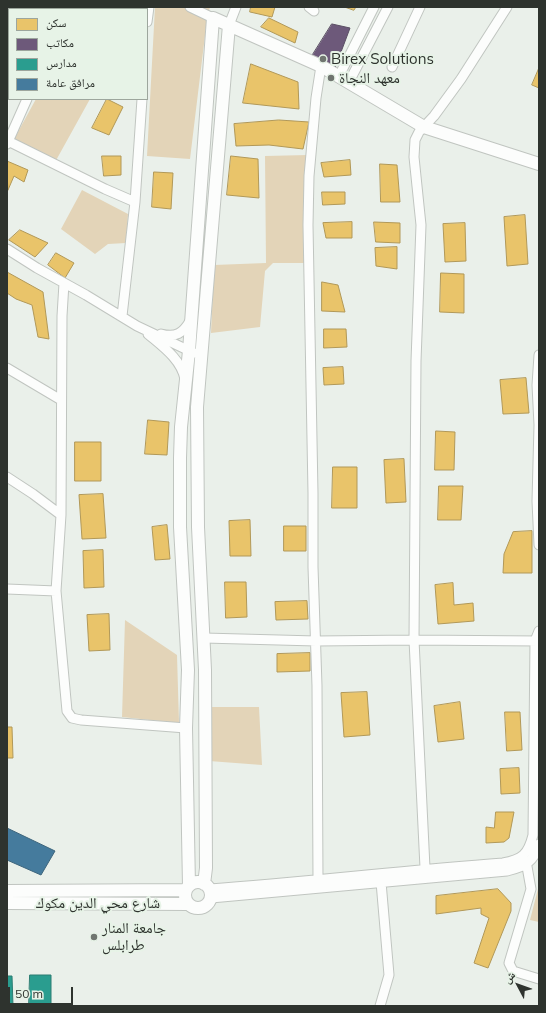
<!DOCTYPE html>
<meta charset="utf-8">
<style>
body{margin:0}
#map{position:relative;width:546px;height:1013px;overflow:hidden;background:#eaf0ea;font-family:Mulish,"Noto Naskh Arabic",sans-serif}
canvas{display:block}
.frame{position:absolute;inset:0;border:8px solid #2e332e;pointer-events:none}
.legend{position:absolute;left:8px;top:8px;width:140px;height:92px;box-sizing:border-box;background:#e7f3e7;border:1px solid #9da69d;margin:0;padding:5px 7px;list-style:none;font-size:12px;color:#2e332e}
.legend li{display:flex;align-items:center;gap:8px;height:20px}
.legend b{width:20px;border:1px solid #9da69d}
.north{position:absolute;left:498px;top:965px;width:40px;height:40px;-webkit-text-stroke:3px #e7f3e7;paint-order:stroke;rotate:311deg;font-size:11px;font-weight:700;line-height:16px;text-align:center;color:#2e332e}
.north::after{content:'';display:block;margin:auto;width:14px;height:18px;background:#2e332e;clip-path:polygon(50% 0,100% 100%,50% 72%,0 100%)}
.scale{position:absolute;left:8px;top:987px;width:65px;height:18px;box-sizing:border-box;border:2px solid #2e332e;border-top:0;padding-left:5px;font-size:12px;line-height:14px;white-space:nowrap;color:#2e332e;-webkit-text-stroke:3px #e7f3e7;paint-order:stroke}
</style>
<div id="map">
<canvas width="546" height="1013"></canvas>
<div class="frame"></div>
<ul class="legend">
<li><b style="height:11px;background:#e9c46a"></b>سكن</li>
<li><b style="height:11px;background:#6d597a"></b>مكاتب</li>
<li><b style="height:11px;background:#2a9d8f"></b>مدارس</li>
<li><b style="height:11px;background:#457b9d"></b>مرافق عامة</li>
</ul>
<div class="north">ش</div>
<div class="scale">50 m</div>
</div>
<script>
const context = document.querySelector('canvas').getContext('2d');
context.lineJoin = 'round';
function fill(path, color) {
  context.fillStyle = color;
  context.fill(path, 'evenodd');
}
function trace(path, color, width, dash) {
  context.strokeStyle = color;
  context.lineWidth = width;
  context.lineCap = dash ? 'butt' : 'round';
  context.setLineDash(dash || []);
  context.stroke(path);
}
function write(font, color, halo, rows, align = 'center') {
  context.font = font + ' Mulish,"Noto Naskh Arabic",sans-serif';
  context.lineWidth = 4;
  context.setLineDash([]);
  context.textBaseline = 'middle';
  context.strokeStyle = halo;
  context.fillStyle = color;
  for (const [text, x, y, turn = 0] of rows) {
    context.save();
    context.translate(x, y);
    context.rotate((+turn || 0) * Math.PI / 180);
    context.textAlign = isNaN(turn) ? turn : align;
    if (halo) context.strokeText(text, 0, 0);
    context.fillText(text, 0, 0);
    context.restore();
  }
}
fill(new Path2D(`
 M155 7H210L207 19 190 159 147 156Z
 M36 99H90L54 164 13 141Z
 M308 155 309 263H273L265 271 260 327 211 333 214 265 266 263 265 156Z
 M82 190 128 214 126 243 108 244 95 254 61 229Z
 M125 620 177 655 179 723 122 717Z
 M208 707H259L262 765 209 761Z
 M539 885V922L530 920Z`), '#e3d4b8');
const homes = new Path2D(`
 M251 7H275L272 17 250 12Z
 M345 7H356L354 10Z
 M269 18 298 32 295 43 261 27Z
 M251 64 298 82 299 109 243 103Z
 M539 68V88L532 85Z
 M107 99 123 107 109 135 92 128Z
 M279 120 309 122 303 149 269 145 236 146 234 124Z
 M102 156H121V175L104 176Z
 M231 156 258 159 259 198 227 195Z
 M350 160 351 175 324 177 321 163Z
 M7 161 28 170 24 182 14 176 8 190Z
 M380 164 397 165 400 202H381Z
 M154 172 173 173 171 209 152 207Z
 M322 192H345V204L323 205Z
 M525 215 528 264 507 266 504 217Z
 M352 222V238H326L323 223Z
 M374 222 400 223V243L376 242Z
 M465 223 466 261 445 262 443 224Z
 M20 230 48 243 35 257 9 240Z
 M397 247V269L376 266 375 248Z
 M56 253 74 263 65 278 48 265Z
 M7 272 43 292 49 339 38 337 32 305 16 299 7 293Z
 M441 273 464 274V313L440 312Z
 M322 282 338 285 345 312 322 311Z
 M324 329H346L347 347 324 348Z
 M343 367 344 384 324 385 323 368Z
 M526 378 529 413 503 414 500 380Z
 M148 420 169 422 167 455 145 454Z
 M436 431 455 432 454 470H435Z
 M75 442H101V481H75Z
 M404 459 406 502 386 503 384 460Z
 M333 467H357V508H332Z
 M439 486H463L461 520H438Z
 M103 494 106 538 82 539 79 495Z
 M250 520 251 556H230L229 521Z
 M167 525 170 559 155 560 152 527Z
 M284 526H306V551H284Z
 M532 531V573H503L504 554 513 532Z
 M103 550 104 587 84 588 83 551Z
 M225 582H246L247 617 226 618Z
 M453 583 454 605 473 603 474 621 438 624 435 585Z
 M307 601 308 619 276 620 275 602Z
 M109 614 110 650 89 651 87 615Z
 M310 653V671L277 672V654Z
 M367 692 370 735 344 737 341 693Z
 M460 702 464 739 438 742 434 706Z
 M505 712H520L522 750 507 751Z
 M7 727H12L13 758H7Z
 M519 768 520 793 501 794 500 769Z
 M496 812H514L509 838 504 842 486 843V827L494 828Z
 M498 889 511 903V911L488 968 474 963 489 918 481 914V908L436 914V896Z`);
fill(homes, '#e9c46a');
trace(homes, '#b19858', 1);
const offices = new Path2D(`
 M332 24 350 28 335 68 312 56Z`);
fill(offices, '#6d597a');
trace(offices, '#5a4e63', 1);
const schools = new Path2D(`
 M7 60 9 61V67L7 71Z
 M30 975H51V1006H29Z
 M7 976H12L13 1006H7Z`);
fill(schools, '#2a9d8f');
trace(schools, '#2b7d72', 1);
const public = new Path2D(`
 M90 7H112L115 9H89Z
 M7 828 55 851 41 875 7 860Z`);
fill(public, '#457b9d');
trace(public, '#3e657c', 1);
const minor = new Path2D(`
 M190 7 213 18
 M309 7 314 11
 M69 9 70 7
 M147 22 149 7
 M229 25 236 7
 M392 67 420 7
 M339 76 374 7
 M349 82 388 7
 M8 141 105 189 135 202
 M7 144 27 99
 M7 249 37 268 86 295 137 326 194 353
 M64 283 62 316 61 515 56 591 67 711 72 718 81 720 186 728
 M122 316 135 202 142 99
 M148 334C162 346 181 359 185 379
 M161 334C176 338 183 333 190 321
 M539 355 537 385 539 425 537 501 539 545
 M7 368 61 400
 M7 477 33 494 61 515
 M7 589 56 591
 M204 638 316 641 414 640 539 641
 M526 861 531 889 509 963 513 971 539 979
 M425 868 414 640 416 361 421 225 414 157 415 140 419 132 434 116 461 79 507 7
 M318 880 317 686 313 567V493L308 225 309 176 316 98 321 66
 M210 889C308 882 405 870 503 863 522 859 528 855 533 835L535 641 539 631
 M211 898 507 871C525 867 534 862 539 844
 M380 1006 389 975 381 882`);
const tertiary = new Path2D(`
 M185 895a13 13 0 1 1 26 0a13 13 0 1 1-26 0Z
 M204 884 206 868 205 670 198 527 197 407 229 25
 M189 886 186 728 188 670 180 527V458L181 427 189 351 213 18 321 66 424 127 539 164
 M7 891 186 890
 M7 903 188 904`);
trace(minor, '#c0c5c0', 11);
trace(tertiary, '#c0c5c0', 14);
trace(minor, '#fcfdfc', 9);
trace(tertiary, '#fcfdfc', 12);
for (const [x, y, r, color] of [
 [323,59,4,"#707570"],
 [331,78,4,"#707570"],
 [94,937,4,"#707570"]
]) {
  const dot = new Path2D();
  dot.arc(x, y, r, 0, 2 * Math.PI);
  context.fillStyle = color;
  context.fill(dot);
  trace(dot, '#e7f3e7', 1.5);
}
write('15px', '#2e332e', '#e7f3e7', [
 ["Birex Solutions",331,59],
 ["معهد النجاة",339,78],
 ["جامعة المنار",102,928],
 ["طرابلس",102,945]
], 'left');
write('15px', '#2e332e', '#e7f3e7', [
 ["شارع محي الدين مكوك",98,903]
]);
</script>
